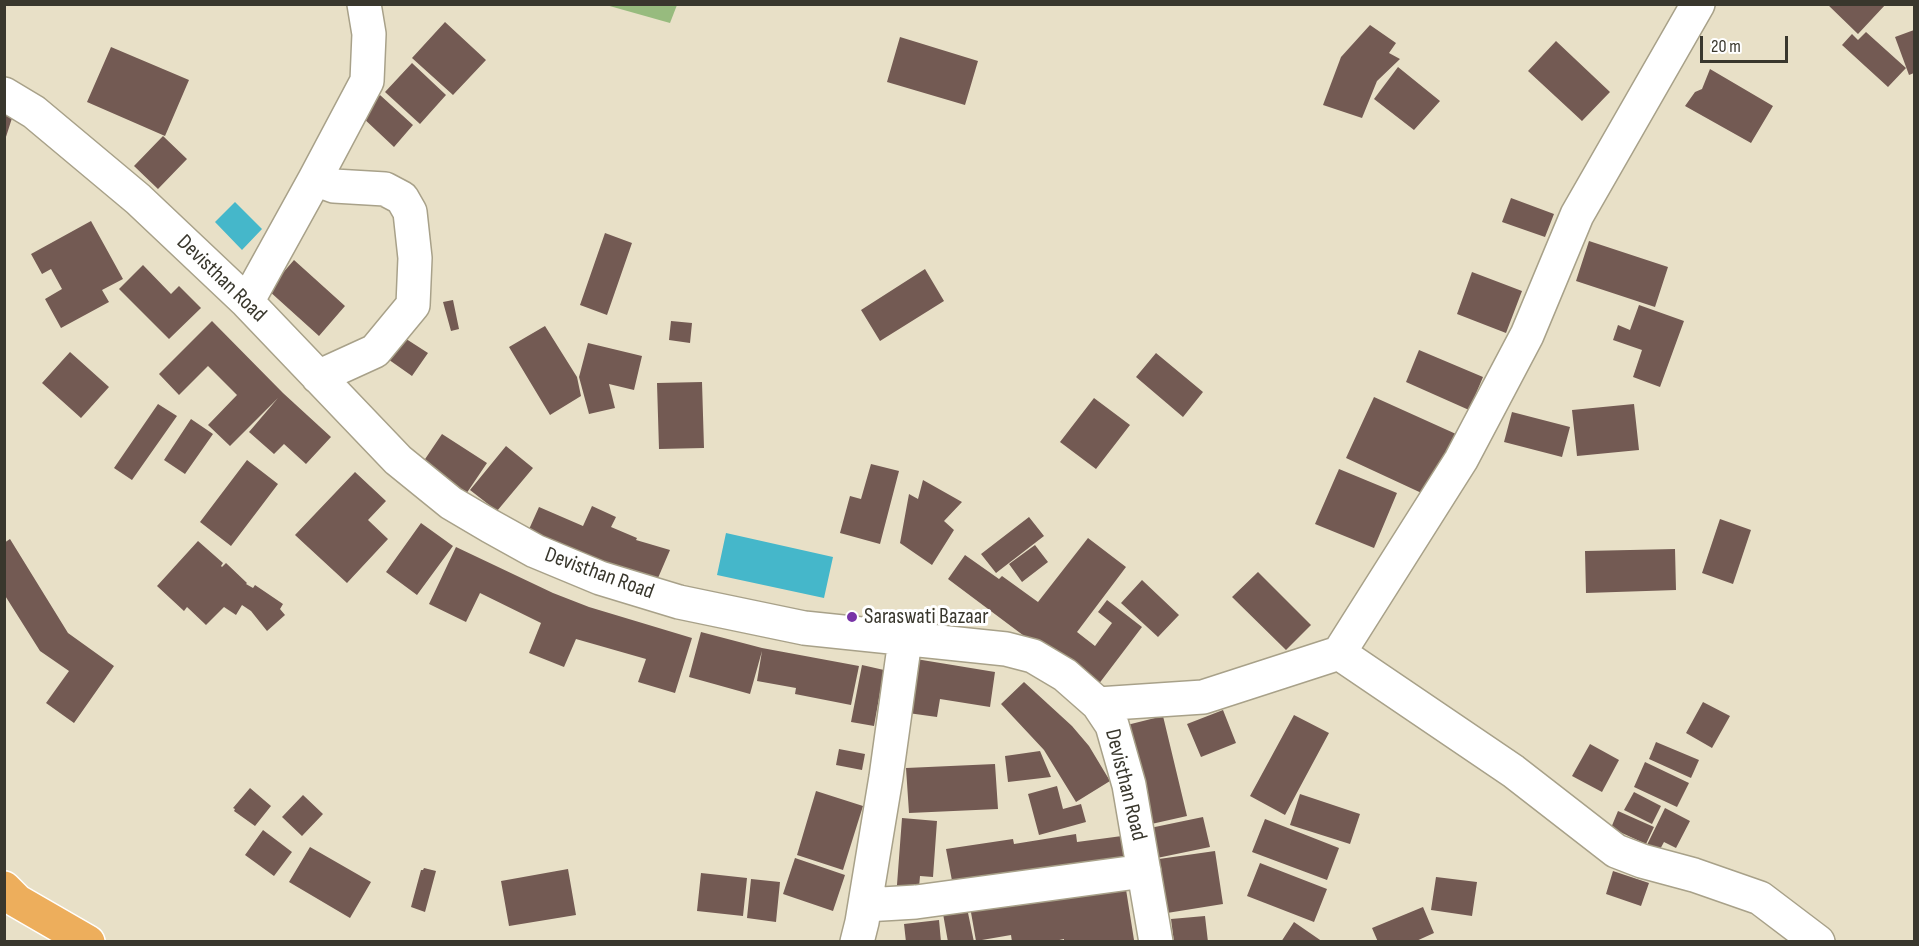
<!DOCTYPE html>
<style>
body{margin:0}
#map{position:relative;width:1919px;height:946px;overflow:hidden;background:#e8e0c7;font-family:"Sofia Sans Condensed",sans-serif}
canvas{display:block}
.frame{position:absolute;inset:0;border:6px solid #39372d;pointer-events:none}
.scale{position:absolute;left:1700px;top:36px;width:88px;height:27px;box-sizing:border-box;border:3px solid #39372d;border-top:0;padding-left:8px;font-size:18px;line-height:21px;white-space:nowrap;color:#39372d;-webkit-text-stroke:4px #fff;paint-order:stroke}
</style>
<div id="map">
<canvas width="1919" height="946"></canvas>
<div class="frame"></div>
<div class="scale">20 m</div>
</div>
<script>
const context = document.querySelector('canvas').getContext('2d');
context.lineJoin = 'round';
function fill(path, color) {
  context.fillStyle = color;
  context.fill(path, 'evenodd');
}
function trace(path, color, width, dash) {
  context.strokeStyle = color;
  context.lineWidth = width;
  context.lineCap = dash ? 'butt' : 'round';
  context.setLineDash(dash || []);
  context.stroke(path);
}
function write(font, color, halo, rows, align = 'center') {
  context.font = font + ' "Sofia Sans Condensed",sans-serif';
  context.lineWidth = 6;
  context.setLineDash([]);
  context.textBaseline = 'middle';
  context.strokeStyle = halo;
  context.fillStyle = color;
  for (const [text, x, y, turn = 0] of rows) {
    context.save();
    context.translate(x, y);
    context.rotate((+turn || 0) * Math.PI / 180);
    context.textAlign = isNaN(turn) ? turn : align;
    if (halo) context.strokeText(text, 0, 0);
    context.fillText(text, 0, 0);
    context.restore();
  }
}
fill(new Path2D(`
 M606 5H677L670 23Z`), '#97bb7e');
fill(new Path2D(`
 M235 202 262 229 242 250 215 222Z
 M726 533 833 557 824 598 717 575Z`), '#45b7ca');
fill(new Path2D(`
 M1827 4H1886L1858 34Z
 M445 22 486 60 453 95 412 58Z
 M1370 25 1396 43 1389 53 1400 59 1377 81 1362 118 1323 105 1341 57Z
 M1914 30V73L1909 75 1895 37Z
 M1866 32 1906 68 1888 87 1842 45 1852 34 1858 40Z
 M900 37 978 61 965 105 887 82Z
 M1556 41 1610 92 1582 121 1528 71Z
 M111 47 189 80 165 136 87 102Z
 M412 63 446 95 420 124 385 92Z
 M1398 67 1440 101 1414 130 1374 99Z
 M1710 69 1773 106 1751 143 1685 106 1695 92 1702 89Z
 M380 95 413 125 394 147 361 116Z
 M4 112 13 115 5 140H4Z
 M163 136 187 159 158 189 134 166Z
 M1511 198 1554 214 1545 237 1502 222Z
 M91 221 123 279 102 290 109 302 61 328 45 299 62 289 51 269 42 274 31 254Z
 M605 233 632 243 607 315 580 305Z
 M1589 241 1668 267 1655 307 1576 281Z
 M294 260 345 306 319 336 268 290Z
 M143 265 171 294 179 286 201 308 169 339 119 289Z
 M925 269 944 301 880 341 861 310Z
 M1472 272 1522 291 1506 333 1457 314Z
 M453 300 459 329 451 331 443 302Z
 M1639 305 1684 321 1660 387 1633 377 1642 350 1613 340 1618 325 1630 330Z
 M212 321 283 393 331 437 306 464 284 444 274 454 249 432 278 398 230 446 208 425 237 395 208 366 179 395 159 374Z
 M671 321 692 323 690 343 669 340Z
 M545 326 577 377 581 396 550 415 509 347Z
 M400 335 428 353 412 376 385 357Z
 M588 343 642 356 634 390 609 384 615 408 589 414 579 377Z
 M1419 350 1483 377 1469 410 1406 382Z
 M70 352 109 387 81 418 42 383Z
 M1156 353 1203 392 1183 417 1136 377Z
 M702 382 704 448 659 449 657 383Z
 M1374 397 1456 434 1428 496 1346 458Z
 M1094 398 1130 425 1096 469 1060 442Z
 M158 404 177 416 132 480 114 468Z
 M1634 404 1639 450 1577 456 1572 410Z
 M1512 412 1570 427 1562 457 1504 442Z
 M191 419 213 434 185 474 164 460Z
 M442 434 487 463 464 497 419 468Z
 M506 446 533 468 497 511 470 490Z
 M247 460 278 484 231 546 200 522Z
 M871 464 899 471 880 544 840 533 850 496 861 499Z
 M1339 469 1397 493 1374 548 1315 524Z
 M355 472 386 501 368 520 388 539 347 583 295 535Z
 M923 480 962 502 944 521 954 530 932 565 900 543 909 494 918 499Z
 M592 506 616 517 611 527 637 538 636 540 670 550 655 585 526 536 539 507 583 526Z
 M1029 517 1044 536 996 573 981 554Z
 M1720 519 1751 530 1733 584 1702 573Z
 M421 523 453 546 417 595 386 572Z
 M1088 538 1126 567 1077 632 1095 646 1112 623 1098 612 1107 600 1142 627 1095 689 948 579 965 555 999 579 1002 576 1038 602Z
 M10 539 68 633 114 666 74 723 46 703 69 671 40 651 4 594V543Z
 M198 541 223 563 221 566 222 567 226 563 247 583 246 584 253 588 255 585 283 604 280 609 285 615 267 631 251 611 242 605 236 615 224 607 206 625 187 607 184 611 157 586Z
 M1035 545 1048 562 1022 582 1009 564Z
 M456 547 553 593 589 607 692 638 675 693 638 682 646 659 576 639 564 667 529 653 541 623 480 593 466 622 429 604Z
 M1675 549 1676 590 1586 593 1585 551Z
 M1258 572 1311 625 1286 650 1232 597Z
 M1142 580 1179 615 1158 637 1121 603Z
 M701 632 762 648 859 666 851 705 795 694 796 688 757 681 762 651 750 694 689 677Z
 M916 659 995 672 990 707 940 699 937 717 908 713Z
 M862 665 884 670 874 726 851 722Z
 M1024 682 1072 726 1089 746 1110 781 1076 802 1044 750 1001 704Z
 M1703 702 1730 716 1712 748 1686 733Z
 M1223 710 1236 743 1201 757 1187 724Z
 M1294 715 1329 733 1285 815 1250 796Z
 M1163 716 1187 816 1147 825 1123 726Z
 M1656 742 1699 760 1691 778 1649 759Z
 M1590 744 1619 760 1602 792 1572 776Z
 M839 749 865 754 862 770 836 765Z
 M1040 751 1051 777 1008 782 1005 756Z
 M1645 762 1689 783 1677 807 1634 787Z
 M995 764 998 809 909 813 906 768Z
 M1057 786 1063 809 1081 804 1086 822 1039 835 1028 794Z
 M250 788 271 806 255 826 234 811 235 809 233 808Z
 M816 791 863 806 843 870 797 855Z
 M1634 792 1661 806 1652 824 1624 810Z
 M1300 794 1360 814 1350 844 1290 825Z
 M303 795 323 814 302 836 282 817Z
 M1665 808 1690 821 1676 848 1664 842 1658 853 1646 847Z
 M1618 811 1654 827 1646 844 1611 828Z
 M1203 817 1210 847 1157 858 1150 828Z
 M902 818 937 821 933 877 920 876 918 899 896 898Z
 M1265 819 1339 848 1327 880 1252 852Z
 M263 830 292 852 274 876 245 855Z
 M1076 834 1077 842 1122 836 1127 867 953 886 946 849 1013 839 1014 844Z
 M310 847 371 882 350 918 289 882Z
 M1215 851 1223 904 1167 913 1159 859Z
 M795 858 845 875 833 911 783 894Z
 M1260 863 1327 889 1314 922 1247 896Z
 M424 868 436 871 425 912 411 907 421 870H423Z
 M568 869 576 915 509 926 501 881Z
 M1613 871 1649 883 1641 906 1606 894Z
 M701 873 747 878 743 916 697 911Z
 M1436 877 1477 882 1472 916 1431 910Z
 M751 879 780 882 776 922 747 918Z
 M1125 883 1134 940 1122 942H1064V939L1050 942H1012L1011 935 976 941 969 901Z
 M966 903 974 942H948L942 908Z
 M1423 907 1434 933 1414 942H1378L1372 928Z
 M1205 916 1208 942H1174L1171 919Z
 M939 920 941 942H906L904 924Z
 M1294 922 1323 942H1281Z`), '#735a53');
const minor = new Path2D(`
 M4 94 34 112 138 199 247 302 398 460 451 503 490 526 535 551 600 578 679 602 804 628 1006 649 1033 656 1065 675 1098 704 1112 725 1129 785 1156 942
 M315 179 334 186 385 189 402 198 410 212 415 258 413 305 375 351 318 377
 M247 302 315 179 367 81 369 34 364 4
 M1339 653 1513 771 1616 851 1642 861 1694 875 1760 898 1818 942
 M1098 704 1203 697 1339 653 1461 460 1527 335 1577 215 1698 4
 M865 905 916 902 1144 871
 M857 942 862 922 886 777 905 640`);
const highway = new Path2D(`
 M4 888 17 901 88 942`);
trace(minor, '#a8a189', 36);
trace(highway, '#fff', 36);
trace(minor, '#fff', 33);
trace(highway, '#edae5c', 33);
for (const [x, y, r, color] of [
 [852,617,6,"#7833a7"]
]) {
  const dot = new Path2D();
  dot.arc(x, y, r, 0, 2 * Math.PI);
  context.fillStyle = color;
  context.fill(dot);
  trace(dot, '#fff', 2);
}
write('22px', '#39372d', '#fff', [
 ["Devisthan Road",221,279,44],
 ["Devisthan Road",599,574,20],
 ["Devisthan Road",1125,785,76]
]);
write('22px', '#39372d', '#fff', [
 ["Saraswati Bazaar",864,617]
], 'left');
</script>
